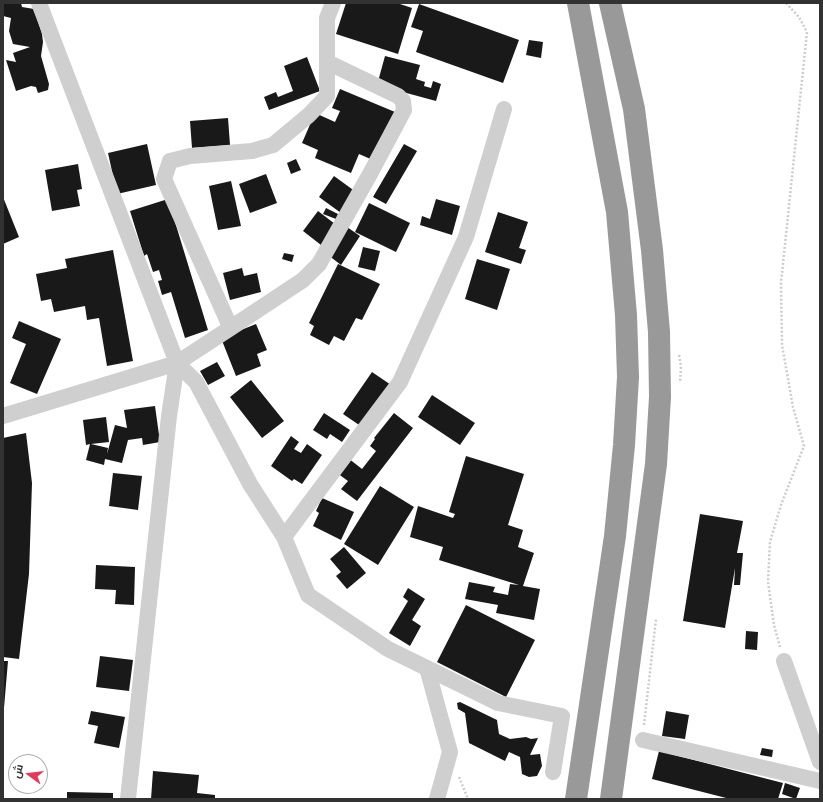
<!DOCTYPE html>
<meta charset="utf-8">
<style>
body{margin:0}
#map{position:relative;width:823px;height:802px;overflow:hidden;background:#fff;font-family:Quicksand,Cairo,sans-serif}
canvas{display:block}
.frame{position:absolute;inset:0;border:4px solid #323232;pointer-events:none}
.north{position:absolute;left:8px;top:754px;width:40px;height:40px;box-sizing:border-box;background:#fff;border:1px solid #adadad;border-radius:50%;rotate:285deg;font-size:11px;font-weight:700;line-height:16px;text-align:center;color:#323232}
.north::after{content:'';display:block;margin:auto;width:14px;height:18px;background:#e4395a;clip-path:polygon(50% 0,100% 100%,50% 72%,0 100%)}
</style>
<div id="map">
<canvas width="823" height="802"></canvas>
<div class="frame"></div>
<div class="north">ش</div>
</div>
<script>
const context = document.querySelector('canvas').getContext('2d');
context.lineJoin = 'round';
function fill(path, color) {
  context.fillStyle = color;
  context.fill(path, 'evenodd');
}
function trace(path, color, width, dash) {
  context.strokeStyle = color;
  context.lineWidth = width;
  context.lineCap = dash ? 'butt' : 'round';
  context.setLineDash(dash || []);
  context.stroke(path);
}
fill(new Path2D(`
 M8 3H21L22 7 34 9 42 34 43 42 41 56 49 84 48 90 38 93 36 87 31 86 16 91 6 60 16 62 13 53 30 47 13 44 9 31 11 18 3 16 4 4Z
 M346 3H397L412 8 398 54 336 34Z
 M419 4 519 40 503 83 416 52 423 31 411 27Z
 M529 40 543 42 541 58 526 55Z
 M385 56 420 65 416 79 425 82 424 86 431 88 433 81 441 84 436 101 377 85Z
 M307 57 320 91 269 110 264 97 276 92 278 97 293 91 284 66Z
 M340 89 395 112 375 161 359 154 351 173 315 158 318 150 302 143 315 113 335 122 340 111 332 108Z
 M228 118 230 145 192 148 190 121Z
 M147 144 156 185 117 194 108 153Z
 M404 144 417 151 386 204 373 197Z
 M296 159 301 170 291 174 287 163Z
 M78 164 82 189 77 190 80 206 52 211 45 170Z
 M266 174 277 203 250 213 239 184Z
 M334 176 356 192 341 213 319 197Z
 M231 181 241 226 218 230 209 186Z
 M3 197 19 237 3 244Z
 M168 199 208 330 185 338 171 292 162 295 158 281 162 280 159 270 153 272 147 254 144 256 130 211Z
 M436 199 460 206 452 235 420 225 422 216 430 219Z
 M369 203 410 223 396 252 355 232Z
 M326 208 338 214 336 219 323 214Z
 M318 211 335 224 321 245 303 231Z
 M498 212 528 222 519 248 526 250 521 264 485 252Z
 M347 227 360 236 341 265 328 255Z
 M363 247 380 251 375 271 358 267Z
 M113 250 133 361 107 366 99 318 87 320 85 306 54 312 51 299 41 301 36 274 67 268 65 259Z
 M284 253 294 255 292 262 282 259Z
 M477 259 510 269 497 310 465 299Z
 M338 264 380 284 362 320 356 318 344 341 334 336 329 345 310 335 314 326 309 323Z
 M242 268 244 276 257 273 261 292 230 300 223 273Z
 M19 321 61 339 37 394 10 383 26 344 12 338Z
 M256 324 267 350 257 354 261 366 236 376 221 338Z
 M217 362 225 376 208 385 200 371Z
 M372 372 394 387 365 429 343 414Z
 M251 380 284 421 262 438 230 397Z
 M432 395 475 423 460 445 418 417Z
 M155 406 160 442 143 445 142 438 128 440 122 463 105 459 104 465 86 460 90 444 86 445 83 420 106 417 109 442 91 444 108 448 107 454 115 425 127 428 124 410Z
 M324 413 350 430 342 442 330 434 327 439 313 430Z
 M394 413 413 428 357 501 341 489 348 481 337 473 348 458 362 469 376 451 370 446 375 439 374 438Z
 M26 433 32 483 29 574 19 659 3 657V438Z
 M291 436 299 442 294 449 301 453 307 444 322 455 302 484 294 479 292 481 271 466Z
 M466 456 524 474 508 525 523 530 518 547 534 553 523 586 540 589 534 620 496 613 498 605 465 599 469 582 495 587 493 592 508 595 510 584 519 585 439 560 443 547 410 537 418 506 453 518 455 514 449 512Z
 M113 473 142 476 138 510 109 506Z
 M380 486 414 507 378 565 344 544Z
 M322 498 354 512 341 540 313 526 319 513 316 511Z
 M700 514 743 521 737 553H743L740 585H734L735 568 725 628 683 621Z
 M344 547 366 573 347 589 336 576 341 572 330 559Z
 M96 565 135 567 134 605 115 604 116 590 95 589Z
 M408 588 425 599 412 620 421 626 410 646 389 633 408 601 403 597Z
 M466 605 535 640 506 697 437 662Z
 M746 631 758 632 757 650 745 649Z
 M100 656 133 660 129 691 96 687Z
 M3 661H8L4 708H3Z
 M460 702 497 720 499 734 510 739 526 737 531 739 538 738 530 755 540 754 542 766 537 776 529 777 522 774 520 757 509 752 505 761 469 743 465 713 458 709 457 703Z
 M91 711 125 717 119 748 94 743 98 726 88 724Z
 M666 711 689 715 685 739 662 736Z
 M762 748 773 750 772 757 760 755Z
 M659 751 783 783 778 799H730L652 779Z
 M153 771 199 775 197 793 215 795V799H151Z
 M785 783 800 788 796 799 782 794Z
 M67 792 113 793V799H67Z`), '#191919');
trace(new Path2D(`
 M679 355 681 366 680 383
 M780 647 774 625 768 582 770 542 781 505 804 446 793 407 782 345 781 283 807 32 799 17 786 3
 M644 725 656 619
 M459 777 468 799`), '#ccc', 2.5, [2, 2]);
trace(new Path2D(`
 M39 3 177 363
 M229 329 303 280 319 264 370 174 404 110 403 101 398 96 327 62
 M3 416 177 363 196 382 250 484 284 537 308 595 388 649 498 703 562 716 553 772
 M284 537 400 382 466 237 504 109
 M784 661 820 762
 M427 668 450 752 437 799
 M643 740 820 781
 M128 799 169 416 177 363 229 329 228 322 164 179 170 161 190 156 252 151 273 145 309 115 327 96V18L333 3`), '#cfcfcf', 16);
trace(new Path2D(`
 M610 3 634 109 652 250 659 332 660 397 656 464 611 799
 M576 799 615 536 624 445 628 377 626 315 617 212 578 3`), '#999', 22);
</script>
